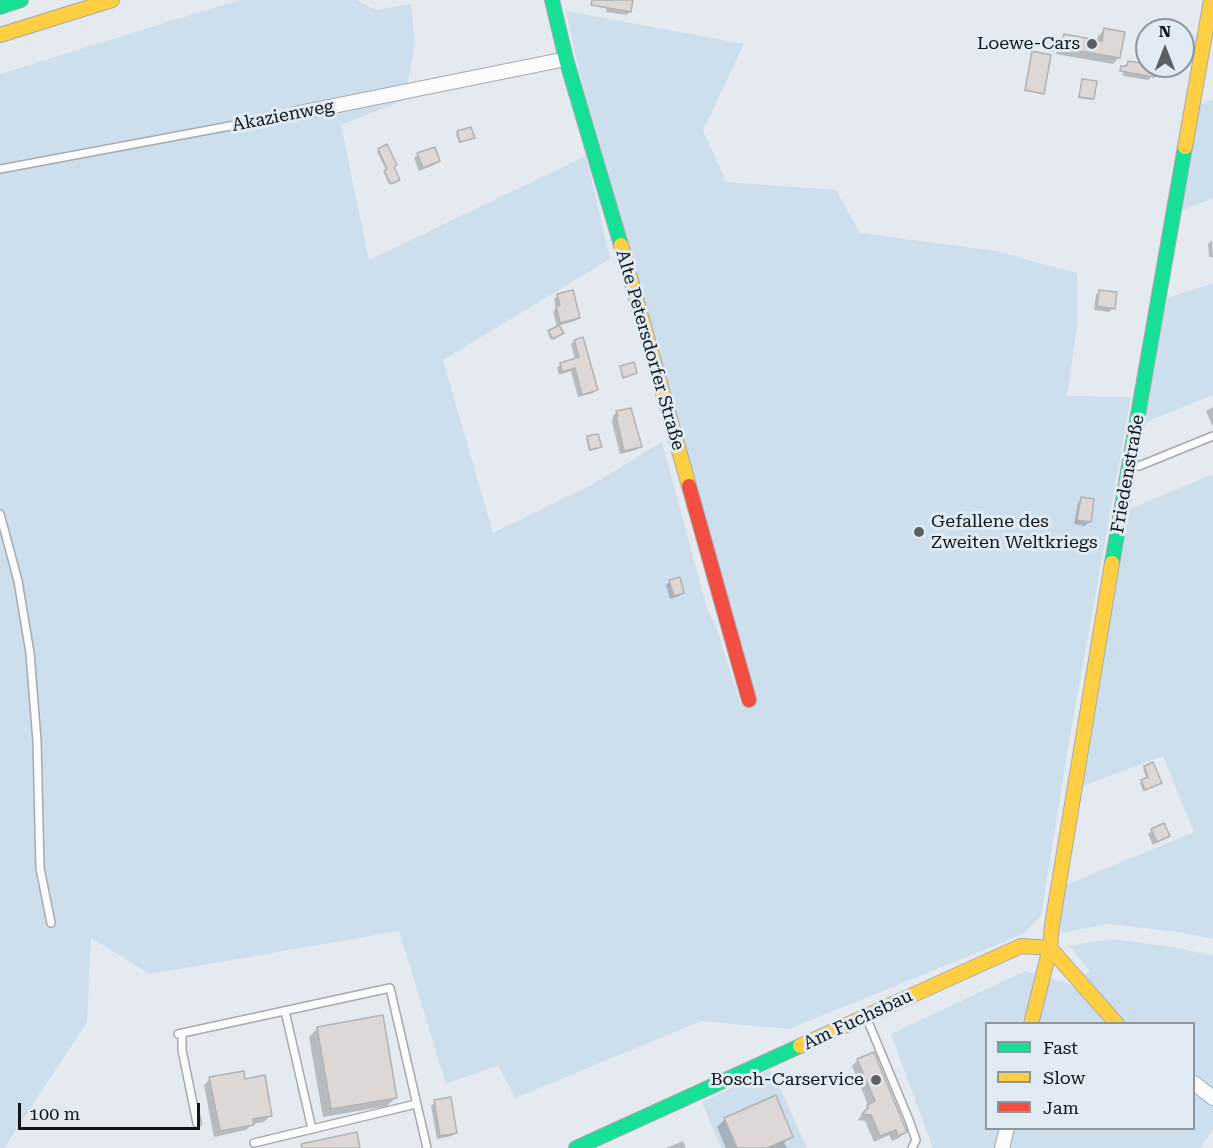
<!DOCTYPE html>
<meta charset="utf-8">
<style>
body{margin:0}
#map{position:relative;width:1213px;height:1148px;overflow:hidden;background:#e4eaf0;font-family:"Roboto Serif",serif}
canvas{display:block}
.legend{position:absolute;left:985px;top:1022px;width:210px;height:108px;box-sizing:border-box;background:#e0ebf4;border:2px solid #8e969c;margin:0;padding:8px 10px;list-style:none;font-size:18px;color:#121619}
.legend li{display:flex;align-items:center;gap:12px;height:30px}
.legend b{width:30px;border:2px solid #8e969c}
.north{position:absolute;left:1135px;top:18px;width:60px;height:60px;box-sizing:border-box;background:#e0ebf4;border:2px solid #8e969c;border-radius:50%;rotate:0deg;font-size:16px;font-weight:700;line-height:24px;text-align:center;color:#121619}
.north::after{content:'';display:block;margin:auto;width:21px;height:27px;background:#5c6064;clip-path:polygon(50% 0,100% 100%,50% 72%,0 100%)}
.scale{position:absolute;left:18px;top:1103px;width:182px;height:27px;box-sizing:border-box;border:3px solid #121619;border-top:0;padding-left:8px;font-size:18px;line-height:21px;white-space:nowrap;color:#121619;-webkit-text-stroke:4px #e0ebf4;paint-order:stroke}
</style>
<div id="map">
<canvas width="1213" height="1148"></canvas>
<ul class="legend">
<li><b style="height:8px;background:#16e098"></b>Fast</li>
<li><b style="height:8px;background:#ffcf43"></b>Slow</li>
<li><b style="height:8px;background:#f24e42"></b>Jam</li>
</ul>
<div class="north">N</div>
<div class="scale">100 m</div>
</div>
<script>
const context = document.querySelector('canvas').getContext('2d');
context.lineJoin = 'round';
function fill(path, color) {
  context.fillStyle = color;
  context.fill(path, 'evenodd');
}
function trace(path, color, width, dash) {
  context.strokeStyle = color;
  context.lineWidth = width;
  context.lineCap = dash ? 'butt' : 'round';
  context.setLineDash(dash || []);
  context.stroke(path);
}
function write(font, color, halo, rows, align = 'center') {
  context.font = font + ' "Roboto Serif",serif';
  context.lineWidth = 6;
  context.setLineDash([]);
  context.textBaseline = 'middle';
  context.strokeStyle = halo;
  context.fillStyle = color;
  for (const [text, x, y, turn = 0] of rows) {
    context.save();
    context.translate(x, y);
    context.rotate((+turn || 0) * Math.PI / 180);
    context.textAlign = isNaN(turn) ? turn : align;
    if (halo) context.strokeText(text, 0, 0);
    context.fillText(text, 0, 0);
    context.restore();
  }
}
fill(new Path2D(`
 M239 0H356L376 10 411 4 415 45 404 100 341 125 369 260 586 156 610 259 443 360 493 533 593 484 662 442 708 612 715 623 741 706 746 675 658 346 579 71 566 11 744 44 703 130 726 182 836 190 860 233 995 251 1077 273V328L1067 396 1131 397 1068 747 1041 916 1023 934 789 1029 701 1021 515 1098 498 1065 446 1084 399 931 150 974 91 938 87 1022 4 1148H0V74Z
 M1213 99V198L1181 211 1200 105Z
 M1213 283V395L1144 423 1167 298Z
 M1213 474V939L1179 932 1108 924 1062 933 1059 925 1064 886 1194 832 1163 756 1080 787 1128 510Z
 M1111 939 1179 948 1213 956V1129L1200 1148H933L891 1034 1025 971 1072 985 1090 971 1069 946ZM986 1024H1194V1128H986Z
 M770 1070 780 1088 807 1148H721L702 1102Z`), '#cddeec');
fill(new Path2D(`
 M608 0H632L630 12 626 15 606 12Z
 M1104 30 1119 57 1113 64 1056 54 1058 42 1064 35 1097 41 1098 36Z
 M1032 53 1043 93 1041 94 1024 91Z
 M1142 60 1147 61V66H1154L1152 76 1148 80 1123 76 1124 66 1128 62 1138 64Z
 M1083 80 1092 99 1091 100 1078 98Z
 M458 132 473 138 459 143 456 134Z
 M379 150 392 168 396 181 389 184 384 173 387 171 377 152Z
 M418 154 438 161 434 165 419 171 414 158Z
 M1212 240 1213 257H1209L1208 244Z
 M1100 291 1113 308 1109 312 1094 310 1096 295Z
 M558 295 578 318 575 321 557 326 562 333 551 340 548 334 557 328 553 311 556 308 554 299Z
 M574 341 597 390 593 393 578 397 571 371 559 375 557 368 561 364 575 360 571 344Z
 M1213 407V425H1212L1206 411Z
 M617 412 640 446 636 450 620 454 612 422 613 416Z
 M597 436 600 447 589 451 586 439Z
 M1081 499 1089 522 1085 526 1074 524 1078 503Z
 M670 581 683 592 679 596 670 599 666 585Z
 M1144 767 1159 784 1143 791 1140 783 1147 779 1143 769Z
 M1152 830 1168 836 1153 845 1148 834Z
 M318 1028 396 1097 387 1106 323 1117 309 1037Z
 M858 1060 906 1132 899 1138 892 1141 889 1135 874 1142 865 1121 858 1120 868 1105 852 1066Z
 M210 1079 244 1080 270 1116 264 1122 252 1124 246 1130 214 1137 204 1085Z
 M435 1102 456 1132 452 1136 437 1139 431 1106Z
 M725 1119 791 1136 784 1143 787 1148H726L717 1127Z
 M683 1141 686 1148H666Z`), '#0003');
const building = new Path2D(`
 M592 0H633L631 12 591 5Z
 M1104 28 1125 32 1120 58 1061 48 1064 34 1102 41Z
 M1032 51 1051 55 1044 94 1025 90Z
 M1128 61 1147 64V66H1155L1154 77 1120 71 1121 66H1127Z
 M1082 79 1097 81 1094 99 1079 97Z
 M471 127 475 138 460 142 457 131Z
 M387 144 397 165 394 167 400 180 391 184 384 171 387 169 378 149Z
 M435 147 440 161 423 168 417 153Z
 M573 290 580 318 560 323 556 306 560 305 557 294Z
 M1099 290 1117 292 1115 309 1097 306Z
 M559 325 564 333 553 339 548 331Z
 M583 337 598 390 582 395 575 368 562 372 560 363 579 357 574 340Z
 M634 362 637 373 623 378 620 366Z
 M631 408 642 447 624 451 616 416H618L616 411Z
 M598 434 602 447 590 450 587 436Z
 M1081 497 1094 499 1091 522 1077 520Z
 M680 577 684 593 674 596 669 580Z
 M1153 762 1162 783 1145 790 1141 780 1148 777 1144 766Z
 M1164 823 1170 836 1157 842 1151 829Z
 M383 1015 397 1098 331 1109 317 1027Z
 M874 1052 907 1132 898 1136 896 1130 880 1136 871 1115 862 1114 868 1108 867 1105 875 1101 857 1059Z
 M244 1071 245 1079 265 1075 272 1116 253 1119 254 1125 220 1131 209 1077Z
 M776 1095 793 1137 767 1148H737L724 1118Z
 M451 1097 457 1133 440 1136 434 1100Z
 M357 1132 360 1148H302L301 1144Z`);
fill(building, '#ddd7d6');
trace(building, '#b1b2b4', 1.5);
const lane = new Path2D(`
 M0 169 294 114
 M1129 466H1139L1213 436
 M0 514 18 581 30 653 37 741 40 868 51 923
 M285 1011 312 1129
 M867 1019 909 1120 916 1140 912 1148
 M182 1033V1050L197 1123
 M178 1034 390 988 427 1148
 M254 1143 416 1104`);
const street = new Path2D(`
 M294 114 566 59
 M1194 1083 1213 1098
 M1002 1148 1007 1128`);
const fast = new Path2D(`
 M552 0 566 59 621 245
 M0 7 21 0
 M1112 563 1185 147
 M576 1148 800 1046`);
const slow = new Path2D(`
 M0 35 112 0
 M1185 147 1211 0
 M621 245 689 486
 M1031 1024 1050 948 1052 925 1112 563
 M800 1046 1021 946 1050 948 1117 1024`);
const jam = new Path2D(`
 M689 486 749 700`);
trace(lane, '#a6aaae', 10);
trace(street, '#a6aaae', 16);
trace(fast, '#a6aaae', 16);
trace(slow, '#a6aaae', 16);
trace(jam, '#a6aaae', 16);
trace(lane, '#fbfcfd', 7);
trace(street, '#fbfcfd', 14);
trace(fast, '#16e098', 14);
trace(slow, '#ffcf43', 14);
trace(jam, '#f24e42', 14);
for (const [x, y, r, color] of [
 [1092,44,6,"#5c6064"],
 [919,532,6,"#5c6064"],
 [876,1080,6,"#5c6064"]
]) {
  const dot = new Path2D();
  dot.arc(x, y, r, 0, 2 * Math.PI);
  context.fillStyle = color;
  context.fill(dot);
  trace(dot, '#e0ebf4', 2);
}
write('18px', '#121619', '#e0ebf4', [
 ["Loewe-Cars",1080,44],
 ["Gefallene des",931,522,"left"],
 ["Zweiten Weltkriegs",931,543,"left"],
 ["Bosch-Carservice",864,1080]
], 'right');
write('18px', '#121619', '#e0ebf4', [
 ["Akazienweg",283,116,-11],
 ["Alte Petersdorfer Straße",650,350,74],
 ["Friedenstraße",1128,474,-80],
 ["Am Fuchsbau",858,1020,-25]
]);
</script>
